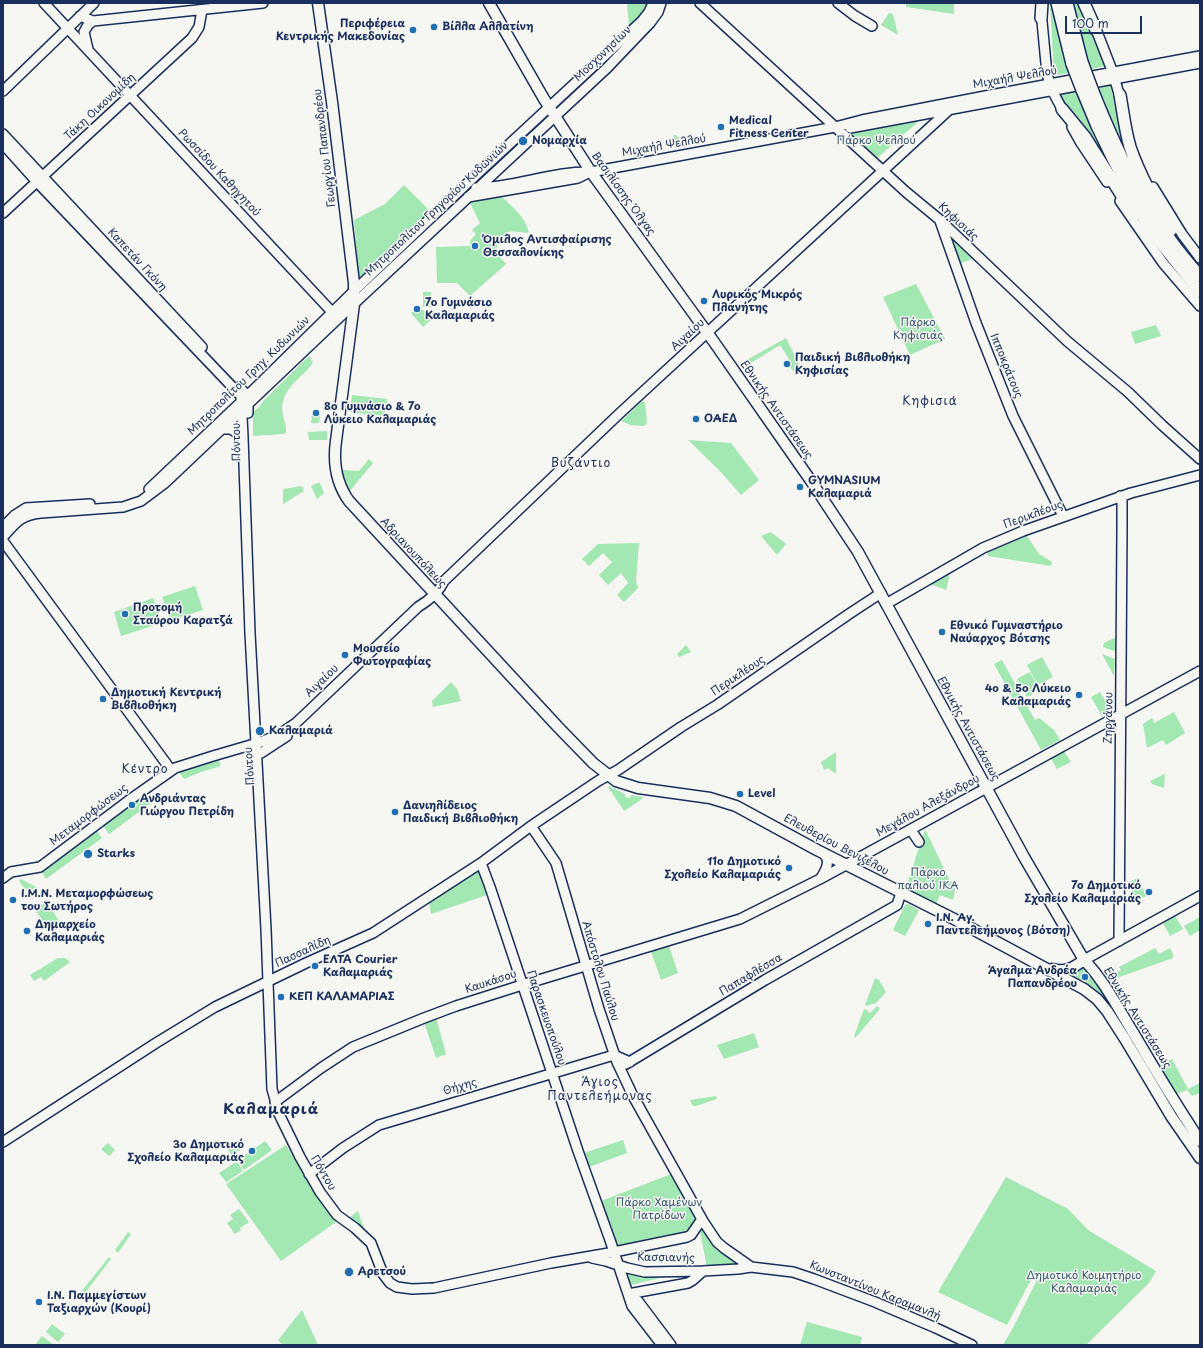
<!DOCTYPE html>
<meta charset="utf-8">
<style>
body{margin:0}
#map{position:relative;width:1203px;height:1348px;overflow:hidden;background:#f6f6f2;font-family:"Playpen Sans",sans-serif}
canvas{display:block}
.frame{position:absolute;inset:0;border:4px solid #1b2f5e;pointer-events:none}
.scale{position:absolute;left:1065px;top:16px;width:77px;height:18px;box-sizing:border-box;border:2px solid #1b2f5e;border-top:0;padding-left:5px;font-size:12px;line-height:14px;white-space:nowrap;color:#1b2f5e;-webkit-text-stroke:3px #f6f6f2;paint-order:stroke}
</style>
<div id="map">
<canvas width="1203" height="1348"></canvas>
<div class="frame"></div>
<div class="scale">100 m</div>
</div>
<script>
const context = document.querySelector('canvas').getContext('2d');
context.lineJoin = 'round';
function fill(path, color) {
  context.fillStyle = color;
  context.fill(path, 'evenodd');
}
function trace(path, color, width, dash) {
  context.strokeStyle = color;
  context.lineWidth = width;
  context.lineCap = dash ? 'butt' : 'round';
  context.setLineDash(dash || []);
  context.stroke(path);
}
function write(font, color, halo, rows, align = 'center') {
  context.font = font + ' "Playpen Sans",sans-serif';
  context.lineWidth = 3;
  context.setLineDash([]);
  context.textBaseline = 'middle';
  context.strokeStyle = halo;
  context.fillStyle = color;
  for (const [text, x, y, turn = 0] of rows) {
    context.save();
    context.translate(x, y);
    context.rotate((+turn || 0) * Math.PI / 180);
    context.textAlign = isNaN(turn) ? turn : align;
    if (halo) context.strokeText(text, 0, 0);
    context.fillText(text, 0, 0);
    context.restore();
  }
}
fill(new Path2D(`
 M627 3H650L649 8 629 28Z
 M906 3H954V14L906 7Z
 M1050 3H1055L1071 73 1056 75H1054Z
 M1074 3H1081L1106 66 1090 69Z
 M889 13 893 14 898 35 881 25Z
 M1110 84 1111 86 1119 127 1125 147 1138 182 1095 85Z
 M1077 90 1099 144 1117 181 1059 96 1060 94Z
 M917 119 919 121 876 159 851 136 853 131Z
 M674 135H676L685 146 675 148Z
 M404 185 432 213 359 282 354 220 385 204Z
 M502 197C513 208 526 217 529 233L510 231 497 242V254L506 264 470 296 457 283H437L436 247 470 246V241L476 234 472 230 480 223 469 201Z
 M943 229 975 258 956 265Z
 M916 284 945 339 910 355 883 297Z
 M423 292H431V307H423Z
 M419 306 432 319 423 327 411 313Z
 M1156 325 1161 336 1135 344 1131 332Z
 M786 338 801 368 793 371 786 361 789 359 780 345 746 366 741 363Z
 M309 356 313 363C302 378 283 387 282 408 282 417 287 424 286 433L283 434 253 436V412L259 407 264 400Z
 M352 395 387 399 385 416 350 412Z
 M641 402H645L647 423 644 426 631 425 621 421Z
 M312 414H320L319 423H311Z
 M327 431V440H309L308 432Z
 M688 440 731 443 759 480 741 495 719 470Z
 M369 459 373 463 349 492 344 481 342 470 359 471Z
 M318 483H320L324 493 317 499 311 486Z
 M302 486 304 491 283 504V489Z
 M771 532 786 544 777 555 761 536Z
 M1025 533 1039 554 1052 562 1051 566 988 556 985 549Z
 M639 543 636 581 638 588 624 602 617 595 628 583 621 573 608 585 599 575 612 562 603 553 589 566 582 559 598 544Z
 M951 569 946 590 927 583Z
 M195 586 203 610 170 620 162 597Z
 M153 598 162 623 121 636 114 612Z
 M1114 638 1118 639 1117 650 1114 651 1103 647 1104 643Z
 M686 645 691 652 679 657 677 654Z
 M1102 654 1115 659 1114 676Z
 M1042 657 1053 677 1038 685 1027 665Z
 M1002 660 1035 720 1039 718 1054 730 1060 740 1041 750 994 664Z
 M1030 672 1040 690 1027 697 1017 679Z
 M451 682 457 689 461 701 433 707 432 701Z
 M1100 692 1111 710 1102 716 1091 697Z
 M1174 712 1185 733 1166 745 1163 740 1147 748 1143 724 1152 718 1154 723Z
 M1062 748 1071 762 1057 769 1049 755Z
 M836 752V774L828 768 824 770 821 762Z
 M218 757 221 766 201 772 184 779 178 770Z
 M1165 774 1164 788 1152 784 1150 781Z
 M609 786 625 794V797L630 798 631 795 643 797 642 799 624 811 608 787Z
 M147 793 154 801 109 834 102 824Z
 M95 828 102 838 46 879 40 869Z
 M925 829 950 881 956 884 953 900 940 895 936 904 906 888Z
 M478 870 487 895 431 914 429 903Z
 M1138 878 1146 896 1136 901 1129 882Z
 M21 879 36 887 28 893 27 889 24 888 19 881Z
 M47 901 60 923 50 930 35 910Z
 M908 904 919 910 905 936 893 930 905 905Z
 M1175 916 1183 929 1170 936 1163 923Z
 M1200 917V930L1190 936 1184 926Z
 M668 943 678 973 661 980 650 949Z
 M1155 948 1159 954 1170 948 1173 954V958L1108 981 1105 976 1121 970 1119 967Z
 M58 958H65L70 962 44 981 41 977 34 981 30 975Z
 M1084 968 1087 969 1115 1009 1136 1046C1122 1026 1112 1003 1092 986L1091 988 1071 974Z
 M875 978 879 980 886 992 876 1003 866 1006 865 1005Z
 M877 1006 880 1009 855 1038 854 1036 864 1009 867 1010 870 1013Z
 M436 1017 446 1054 436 1058 424 1022Z
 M754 1033 759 1047 724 1059 717 1045Z
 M1172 1059 1188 1089 1200 1083V1093L1192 1096 1187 1090 1174 1095 1158 1067Z
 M716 1096 717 1099 696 1106H693L690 1100Z
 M623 1140 627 1153 589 1167 584 1153Z
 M265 1141 272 1150 244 1170 238 1160Z
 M234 1142 240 1150 232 1156 227 1148Z
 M108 1143 115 1150 109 1156 101 1149Z
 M286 1145 336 1222 281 1261 226 1184Z
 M237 1161 243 1171 226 1182 219 1173Z
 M674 1173 697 1217 687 1232 617 1246 601 1201Z
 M1006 1177 1068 1209 1088 1230 1156 1271 1149 1283 1086 1345H1003L1014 1326 1037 1280 1032 1278 1007 1325 938 1292Z
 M239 1209 249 1222 240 1228 241 1230 235 1234 227 1223 233 1219 230 1215Z
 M358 1211 365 1231 349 1218Z
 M702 1228C712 1243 721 1254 737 1263L707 1268 700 1231Z
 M128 1232 131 1234 118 1253 115 1250Z
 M109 1257 111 1259 85 1293H82L81 1292Z
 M627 1273 640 1276H688L690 1278 688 1279C675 1272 645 1282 631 1285Z
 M302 1310 318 1345H283L278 1340Z
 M807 1322 862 1337 860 1345H800Z
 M52 1324 65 1334 58 1342 46 1332Z
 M42 1336 54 1345 36 1344Z`), '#a3e7b2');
const secondary = new Path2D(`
 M44 3 332 312
 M700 3 906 192 940 220 1067 341 1128 392 1162 425 1200 459
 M838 3 855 16 872 26
 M1041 11 1047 74C1051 90 1057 100 1065 114
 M80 16 93 21 263 3
 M1094 24 1113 73 1121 101
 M88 49 84 32 88 25 93 21
 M3 91 94 3
 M1072 127 1081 143 1107 182
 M850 128 1200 63
 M3 134 202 347
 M3 144 37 182 241 396 243 437 250 633 266 929 272 1089 279 1114 300 1157 320 1192 337 1215 355 1228 371 1243 383 1274 390 1283 397 1287 412 1289 434 1288 551 1263 609 1253 687 1237 691 1235 702 1219
 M1153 187 1182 234 1200 258
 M476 188C515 188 552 171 591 172L835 127 862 120 980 97 1200 56
 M468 197 578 178 588 173
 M1120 201 1163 263 1200 306
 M3 213 192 38 199 27 202 10
 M940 221 976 323 1013 416 1063 516
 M239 387 248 396V413
 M222 429H231L243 437
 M149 489 241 402 354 291 476 175 642 21 649 12 653 3
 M3 527 15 515 26 508 90 504
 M3 537C16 522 21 515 41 513L123 507 141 501 165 483 343 314 607 68 650 23 658 12 661 3
 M3 541 171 770
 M886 604 983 548 1023 531 1131 493 1200 475
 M256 754 261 753 287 736
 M531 826 556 863 599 1009 617 1062 633 1096 703 1221 717 1242 724 1248 751 1267
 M911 830 919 842
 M481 863 490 887 578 1151 610 1240 632 1306 662 1345
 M3 878 11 872 40 867 128 801 175 768 213 756 261 742 280 734 296 723 418 607C428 601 439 592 444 581L620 413 950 109
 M821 878C826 870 831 861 824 854
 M1119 941 1122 530V500L1120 496
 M1084 960 1200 896
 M626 1064 765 980 897 905 901 893
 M275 1102 321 1068 353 1047 424 1018 456 1006 522 985 740 919 820 879 1200 671
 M3 1142 156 1043 215 1007 306 963 373 933 481 863 531 826 598 781 618 770 681 727 717 705 849 614 881 593
 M309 1174 343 1148 379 1125 614 1055 630 1062
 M592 1258 606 1261 627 1268 645 1272 703 1271 738 1269 751 1267 793 1272 814 1279 875 1302 936 1328 972 1345
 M628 1294 688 1283 693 1280 703 1271
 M628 1294 638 1301 671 1345`);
const primary = new Path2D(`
 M318 3 332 102 354 283V304L336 441C333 463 336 483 349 501L558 727 593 763 616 781 638 788 710 798 736 806 817 850 954 919 1084 989 1097 999 1107 1011 1125 1039 1171 1116 1200 1158
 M489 3 544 99 591 172 714 342 811 481 858 552 1024 857 1084 960C1104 980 1119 1010 1134 1034 1155 1070 1177 1106 1200 1141
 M1052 969C1065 973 1073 968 1084 960`);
const highway = new Path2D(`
 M1057 3 1072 64
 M1067 3 1082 62
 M1084 3 1096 30
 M1041 18 1042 3
 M1092 89C1119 157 1150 222 1200 276
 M1082 90 1097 126 1113 159 1149 228 1200 292
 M1120 95C1123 112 1125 130 1130 147 1140 176 1156 204 1171 230
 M1062 109 1085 137 1124 199 1136 214`);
trace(secondary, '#1b2f5e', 12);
trace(primary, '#1b2f5e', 13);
trace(highway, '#1b2f5e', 14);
trace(secondary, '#f6f6f2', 9);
trace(primary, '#f6f6f2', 10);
trace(highway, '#f6f6f2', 11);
const highwayBridge = new Path2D(`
 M1082 62 1092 89
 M1072 64 1082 90`);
trace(highwayBridge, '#1b2f5e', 14, []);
trace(highwayBridge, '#f6f6f2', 11);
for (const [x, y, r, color] of [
 [434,27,4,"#1f6fb2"],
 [413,30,4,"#1f6fb2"],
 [721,127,4,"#1f6fb2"],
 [523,141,5,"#1f6fb2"],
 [475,246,4,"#1f6fb2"],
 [704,301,4,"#1f6fb2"],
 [417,309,4,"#1f6fb2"],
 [787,364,4,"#1f6fb2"],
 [316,413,4,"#1f6fb2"],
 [696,419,4,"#1f6fb2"],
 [800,487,4,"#1f6fb2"],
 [125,614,4,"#1f6fb2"],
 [942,632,4,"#1f6fb2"],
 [345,655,4,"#1f6fb2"],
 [1079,695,4,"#1f6fb2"],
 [103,699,4,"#1f6fb2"],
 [260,731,5,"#1f6fb2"],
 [740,794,4,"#1f6fb2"],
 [132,805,4,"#1f6fb2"],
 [395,812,4,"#1f6fb2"],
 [88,854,5,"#1f6fb2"],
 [789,868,4,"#1f6fb2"],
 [1149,892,4,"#1f6fb2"],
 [13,900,4,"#1f6fb2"],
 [928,924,4,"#1f6fb2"],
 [27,931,4,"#1f6fb2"],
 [315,966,4,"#1f6fb2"],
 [1085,977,4,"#1f6fb2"],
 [281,997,4,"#1f6fb2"],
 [252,1151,4,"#1f6fb2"],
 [349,1272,5,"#1f6fb2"],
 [39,1302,4,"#1f6fb2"]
]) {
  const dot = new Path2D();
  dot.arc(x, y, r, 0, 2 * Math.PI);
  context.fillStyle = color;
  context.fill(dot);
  trace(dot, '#f6f6f2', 1.5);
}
write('bold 11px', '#1b2f5e', '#f6f6f2', [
 ["Περιφέρεια",405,24,"right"],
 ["Κεντρικής Μακεδονίας",405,37,"right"],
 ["Βίλλα Αλλατίνη",442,27],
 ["Medical",729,121],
 ["Fitness Center",729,134],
 ["Νομαρχία",532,141],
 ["Όμιλος Αντισφαίρισης",483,240],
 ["Θεσσαλονίκης",483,253],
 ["Λυρικός Μικρός",712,295],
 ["Πλανήτης",712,308],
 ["7ο Γυμνάσιο",425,303],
 ["Καλαμαριάς",425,316],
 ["Παιδική Βιβλιοθήκη",795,358],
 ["Κηφισίας",795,371],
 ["8ο Γυμνάσιο & 7ο",324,407],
 ["Λύκειο Καλαμαριάς",324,420],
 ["ΟΑΕΔ",704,419],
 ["GYMNASIUM",808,481],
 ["Καλαμαριά",808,494],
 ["Προτομή",133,608],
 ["Σταύρου Καρατζά",133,621],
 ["Εθνικό Γυμναστήριο",950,626],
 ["Ναύαρχος Βότσης",950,639],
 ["Μουσείο",353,649],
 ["Φωτογραφίας",353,662],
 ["4ο & 5ο Λύκειο",1071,689,"right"],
 ["Καλαμαριάς",1071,702,"right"],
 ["Δημοτική Κεντρική",111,693],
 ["Βιβλιοθήκη",111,706],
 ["Καλαμαριά",269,731],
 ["Level",748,794],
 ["Ανδριάντας",140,799],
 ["Γιώργου Πετρίδη",140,812],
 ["Δανιηλίδειος",403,806],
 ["Παιδική Βιβλιοθήκη",403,819],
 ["Starks",97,854],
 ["11ο Δημοτικό",781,862,"right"],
 ["Σχολείο Καλαμαριάς",781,875,"right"],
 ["7o Δημοτικό",1141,886,"right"],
 ["Σχολείο Καλαμαριάς",1141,899,"right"],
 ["Ι.Μ.Ν. Μεταμορφώσεως",21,894],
 ["του Σωτήρος",21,907],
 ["Ι.Ν. Αγ.",936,918],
 ["Παντελεήμονος (Βότση)",936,931],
 ["Δημαρχείο",35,925],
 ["Καλαμαριάς",35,938],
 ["ΕΛΤΑ Courier",323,960],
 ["Καλαμαριάς",323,973],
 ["Άγαλμα Ανδρέα",1077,971,"right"],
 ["Παπανδρέου",1077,984,"right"],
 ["ΚΕΠ ΚΑΛΑΜΑΡΙΑΣ",289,997],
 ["3ο Δημοτικό",244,1145,"right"],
 ["Σχολείο Καλαμαριάς",244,1158,"right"],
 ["Αρετσού",358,1272],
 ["Ι.Ν. Παμμεγίστων",47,1296],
 ["Ταξιαρχών (Κουρί)",47,1309]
], 'left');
write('11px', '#1b2f5e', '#f6f6f2', [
 ["Μοσχονησίων",603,54,-44],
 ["Μιχαήλ Ψελλού",1015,78,-10],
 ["Τάκη Οικονομίδη",100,107,-43],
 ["Μιχαήλ Ψελλού",664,146,-10],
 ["Γεωργίου Παπανδρέου",325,148,-97],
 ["Ρωσσίδου Καθηγητού",219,173,47],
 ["Βασιλίσσης Όλγας",623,194,54],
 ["Μητροπολίτου Γρηγορίου Κυδωνιών",437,209,-43],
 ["Κηφισιάς",958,222,43],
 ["Καπετάν Γκόνη",137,260,47],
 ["Αιγαίου",688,335,-43],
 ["Ιπποκράτους",1006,366,68],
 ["Μητροπολίτου Γρηγ. Κυδωνιών",249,376,-44],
 ["Εθνικής Αντιστάσεως",776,410,55],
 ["Πόντου",237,442,-91],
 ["Περικλέους",1033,515,-20],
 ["Αδριανουπόλεως",413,553,47],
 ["Περικλέους",738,676,-34],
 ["Αιγαίου",322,681,-44],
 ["Ζηργάνου",1109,718,-89],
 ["Εθνικής Αντιστάσεως",968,729,61],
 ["Πόντου",250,766,-94],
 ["Μεγάλου Αλεξάνδρου",928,806,-29],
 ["Μεταμορφώσεως",89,815,-37],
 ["Ελευθερίου Βενιζέλου",836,845,28],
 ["Πασσαλίδη",303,952,-25],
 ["Απόστολου Παύλου",600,971,73],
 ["Παπαφλέσσα",751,975,-31],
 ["Καυκάσου",491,982,-18],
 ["Παρασκευοπούλου",546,1018,71],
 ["Εθνικής Αντιστάσεως",1137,1018,58],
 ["Θήχης",460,1087,-16],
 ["Πόντου",323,1173,59],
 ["Κασσιανής",666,1258,1],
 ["Κωνσταντίνου Καραμανλή",875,1291,22]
]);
write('11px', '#36546f', '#f6f6f2', [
 ["Πάρκο Ψελλού",876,141],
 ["Πάρκο",918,323],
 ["Κηφισιάς",918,336],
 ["Πάρκο",928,873],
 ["παλιού ΙΚΑ",928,886],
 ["Πάρκο Χαμένων",659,1203],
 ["Πατρίδων",659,1216],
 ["Δημοτικό Κοιμητήριο",1084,1276],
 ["Καλαμαριάς",1084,1289]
]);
context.letterSpacing = '1px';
write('12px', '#1b2f5e', '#f6f6f2', [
 ["Κηφισιά",930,402],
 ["Βυζάντιο",581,464],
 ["Κέντρο",145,770],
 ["Άγιος",600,1083],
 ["Παντελεήμονας",600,1097]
]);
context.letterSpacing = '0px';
context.letterSpacing = '1px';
write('bold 15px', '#1b2f5e', '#f6f6f2', [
 ["Καλαμαριά",271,1110]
]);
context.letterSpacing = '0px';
</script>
